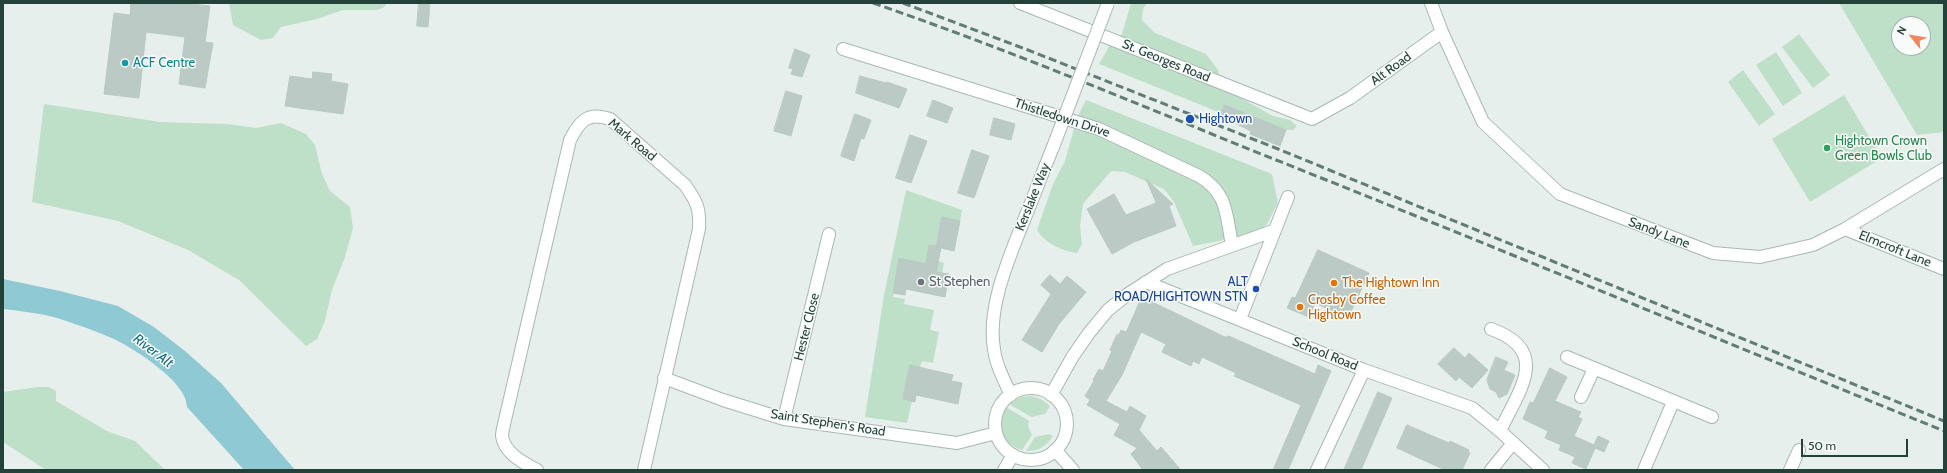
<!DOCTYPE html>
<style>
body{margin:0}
#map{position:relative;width:1947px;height:473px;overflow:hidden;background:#e6efeb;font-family:Cabin,sans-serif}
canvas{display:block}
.frame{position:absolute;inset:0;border:4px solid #24423a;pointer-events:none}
.north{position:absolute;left:1891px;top:16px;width:40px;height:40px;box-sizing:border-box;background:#f7fbf9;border:1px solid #a3b1ad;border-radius:50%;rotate:300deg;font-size:11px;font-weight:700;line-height:16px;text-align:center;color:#24423a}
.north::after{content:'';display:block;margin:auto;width:14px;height:18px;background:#f4845f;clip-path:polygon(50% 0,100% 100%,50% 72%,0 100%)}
.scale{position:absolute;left:1801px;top:439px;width:107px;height:18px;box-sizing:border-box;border:2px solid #24423a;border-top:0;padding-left:5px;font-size:12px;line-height:14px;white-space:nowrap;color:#24423a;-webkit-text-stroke:3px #f7fbf9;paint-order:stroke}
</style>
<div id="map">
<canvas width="1947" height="473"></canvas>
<div class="frame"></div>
<div class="north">N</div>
<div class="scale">50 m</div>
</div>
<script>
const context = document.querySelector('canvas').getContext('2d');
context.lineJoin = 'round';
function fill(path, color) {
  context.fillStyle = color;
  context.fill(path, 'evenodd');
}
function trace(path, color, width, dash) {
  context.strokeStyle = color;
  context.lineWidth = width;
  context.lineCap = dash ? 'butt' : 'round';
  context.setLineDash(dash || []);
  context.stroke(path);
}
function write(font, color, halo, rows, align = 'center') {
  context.font = font + ' Cabin,sans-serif';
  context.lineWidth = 3;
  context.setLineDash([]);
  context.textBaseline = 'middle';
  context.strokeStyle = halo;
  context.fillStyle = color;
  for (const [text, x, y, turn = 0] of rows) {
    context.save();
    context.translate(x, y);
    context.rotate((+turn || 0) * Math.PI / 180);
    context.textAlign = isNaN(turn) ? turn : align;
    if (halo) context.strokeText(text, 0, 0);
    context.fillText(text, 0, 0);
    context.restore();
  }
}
fill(new Path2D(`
 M229 3H387L383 8 377 10H343L317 19 281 27 273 38 261 40 233 25Z
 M1131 3H1147L1143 9 1142 20 1155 33 1206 54 1218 70 1221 83 1230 92 1273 116 1290 120 1297 126 1293 130H1286L1225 105 1221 113 1099 64 1110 45 1122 34Z
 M1839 3H1944V132L1917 135ZM1899 24H1923V48H1899Z
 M1799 34 1830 75 1813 88 1782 47Z
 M1776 52 1802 93 1783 106 1756 65Z
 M1743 70 1775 114 1759 126 1728 82Z
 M1844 95 1882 158 1810 202 1772 139Z
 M1086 100 1272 174 1278 203 1267 224 1258 232 1245 236 1193 246 1174 202 1164 189 1125 172 1111 171 1083 204 1080 226 1082 244 1077 253C1062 251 1046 244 1037 230L1053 184 1065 161 1077 118Z
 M44 104 160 122 227 124 256 128 281 123 306 134 315 145 322 174 330 191 350 207 353 228 345 257 332 290 325 321 317 339 306 346 239 280 188 250 118 221 32 202Z
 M906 190 962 210 960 221 942 217 936 246 929 245 940 253 938 261 944 263 942 273 911 267 899 259 893 297 905 299 904 304 934 310 930 330 939 332 933 363 922 361 920 367 910 365 903 399 912 401 907 423 865 417 884 295Z
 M38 387H49L56 391V401L107 431 135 441 165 470H46L3 442V392Z
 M1031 396 1041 399 1050 406 1045 414 1031 417 1009 404 1021 397Z
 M1006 407 1029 421 1028 426 1032 435 1022 450C1002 444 996 424 1006 407Z
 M1049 434 1053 436C1047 446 1038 452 1026 451L1035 437Z`), '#bfe0c8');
fill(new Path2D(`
 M3 279 60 291 118 306 154 327 185 351 221 383 295 470H244L187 407C188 383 135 349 114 339 96 331 76 324 57 318 40 313 20 311 3 309Z`), '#8ec9d4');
const building = new Path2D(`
 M131 3H180L210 6 205 42 213 43 205 88 179 84 185 37 146 32 139 98 104 94 114 13 130 15Z
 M419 3H430L428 27 417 26Z
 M795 49 810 55 802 77 791 74 793 69 789 68Z
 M313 72 332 74 331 81 348 84 343 114 285 106 290 76 312 79Z
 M860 76 886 83 887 82 907 89 899 108 856 93Z
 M786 91 802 96 791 136 774 131Z
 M933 100 953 108 947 123 927 116Z
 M1225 105 1286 130 1280 146 1250 134 1251 131 1220 116Z
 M855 114 871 120 864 139 861 138 854 161 841 156Z
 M994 118 1015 124 1011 140 990 135Z
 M910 135 927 141 911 183 896 178Z
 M972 150 989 156 974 198 958 193Z
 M1146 179 1173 204 1169 206 1176 226 1134 242 1112 254 1087 209 1114 194 1126 215 1156 203Z
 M942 217 960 221 954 251 941 248 936 272 949 274 945 297 906 289 905 295 893 293 899 258 926 264 929 245 936 246Z
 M1318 250 1369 273 1348 318 1315 303 1309 317 1287 308 1292 297 1295 298Z
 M1050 275 1060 284 1067 276 1086 292 1059 324 1042 352 1022 340 1051 294 1041 285Z
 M1142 297 1227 338V336L1231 337 1315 374 1318 365 1331 371 1288 470H1273L1301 405 1234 376 1236 373 1202 357 1199 364 1193 361 1191 366 1162 352 1166 344 1141 332 1122 375 1106 401 1127 412 1130 406 1146 416 1139 430 1157 451 1161 447 1181 470H1143L1131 454 1137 448 1114 435 1120 424 1087 405 1090 400 1085 396 1094 381 1093 380 1099 369 1103 371 1112 351 1110 350 1117 334 1119 335 1121 330 1126 332Z
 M1454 348 1465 358 1469 353 1488 370 1472 388 1459 377 1456 381 1438 364Z
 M1496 357 1508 362 1504 370 1515 375 1507 394 1499 398 1496 392 1490 389 1487 380Z
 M910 365 953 375 951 381 962 383 958 404 916 395 915 402 903 399Z
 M1550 368 1567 377 1555 401 1581 412 1578 417 1582 419 1574 436 1594 445 1598 436 1609 441 1604 452 1595 448 1586 469 1572 463 1575 457 1559 450 1561 445 1545 438 1548 431 1523 419 1530 402 1533 403Z
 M1378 392 1392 398 1361 470H1344Z
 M1407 425 1449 443 1450 441 1469 450 1468 452 1470 453 1462 470H1445L1397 448Z`);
fill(building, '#bbcac4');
trace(building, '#b8c9c2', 1);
const minor = new Path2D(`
 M1020 3 1312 119 1350 98 1442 32
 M1431 3 1442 32 1483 122 1560 194 1713 253 1760 257 1813 245 1845 229 1944 169
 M843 49 1099 129 1199 176C1228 193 1226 215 1232 245
 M1845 229 1944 269
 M1146 282 1364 370 1472 408 1500 431 1543 470
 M1240 319 1288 197
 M1491 329C1552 351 1519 390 1500 431
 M1567 357 1712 417
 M664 378 723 400 784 419 957 443 996 433
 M1051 395 1073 356 1089 333 1108 310 1128 294 1167 269 1273 231
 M1581 397 1594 369
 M784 419 829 234
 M1055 450 1073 470
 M537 470C524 463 504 453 502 436 502 431 504 425 505 420L570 140C580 120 588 112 610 119L685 185C697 202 700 208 699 229L644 470
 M1004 470 1013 455
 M1317 470 1364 370
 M1491 470 1513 443
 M1644 470 1673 402
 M1790 470 1799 450`);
const tertiary = new Path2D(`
 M995 424a36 36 0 1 1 72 0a36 36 0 1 1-72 0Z
 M1011 395C1004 380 996 365 994 349 987 307 1009 258 1024 220 1034 196 1043 171 1053 147`);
trace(minor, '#a8b8b2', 14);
trace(tertiary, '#a8b8b2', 14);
trace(minor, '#fff', 12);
trace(tertiary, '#fff', 12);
trace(new Path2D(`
 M873 3C1001 47 1126 99 1251 150 1483 242 1713 337 1944 431
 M903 3 1028 50 1278 149 1944 421`), '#5f7d75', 3, [8, 4]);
const tertiaryBridge = new Path2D(`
 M1053 147 1108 3`);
trace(tertiaryBridge, '#a8b8b2', 14, []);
trace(tertiaryBridge, '#fff', 12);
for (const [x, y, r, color] of [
 [125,63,4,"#0f9aa8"],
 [1190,119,5,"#1a4fb4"],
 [1827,148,4,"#2e9e5b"],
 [921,282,4,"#6b7280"],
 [1334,283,4,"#e8710a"],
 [1256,289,4,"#1a4fb4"],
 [1300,307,4,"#e8710a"]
]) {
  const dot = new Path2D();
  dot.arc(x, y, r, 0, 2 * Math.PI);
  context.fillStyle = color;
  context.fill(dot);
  trace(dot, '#f7fbf9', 1.5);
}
write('13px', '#24423a', '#f7fbf9', [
 ["St. Georges Road",1166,61,22],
 ["Alt Road",1391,69,-36],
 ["Thistledown Drive",1062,118,18],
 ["Mark Road",632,140,40],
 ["Kerslake Way",1033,197,-68],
 ["Sandy Lane",1659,233,21],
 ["Elmcroft Lane",1895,249,22],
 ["Hester Close",807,327,-76],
 ["School Road",1325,354,22],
 ["Saint Stephen's Road",828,423,9]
]);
write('13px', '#0d838f', '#f7fbf9', [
 ["ACF Centre",133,63]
], 'left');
write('13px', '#164399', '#f7fbf9', [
 ["Hightown",1199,119],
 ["ALT",1248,282,"right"],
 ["ROAD/HIGHTOWN STN",1248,297,"right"]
], 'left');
write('13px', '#27864d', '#f7fbf9', [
 ["Hightown Crown",1835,141],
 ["Green Bowls Club",1835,156]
], 'left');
write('13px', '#5b616d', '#f7fbf9', [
 ["St Stephen",929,282]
], 'left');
write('13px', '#c56008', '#f7fbf9', [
 ["The Hightown Inn",1342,283],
 ["Crosby Coffee",1308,300],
 ["Hightown",1308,315]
], 'left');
write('italic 14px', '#1c6f80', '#f7fbf9', [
 ["River Alt",153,351,37]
]);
</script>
